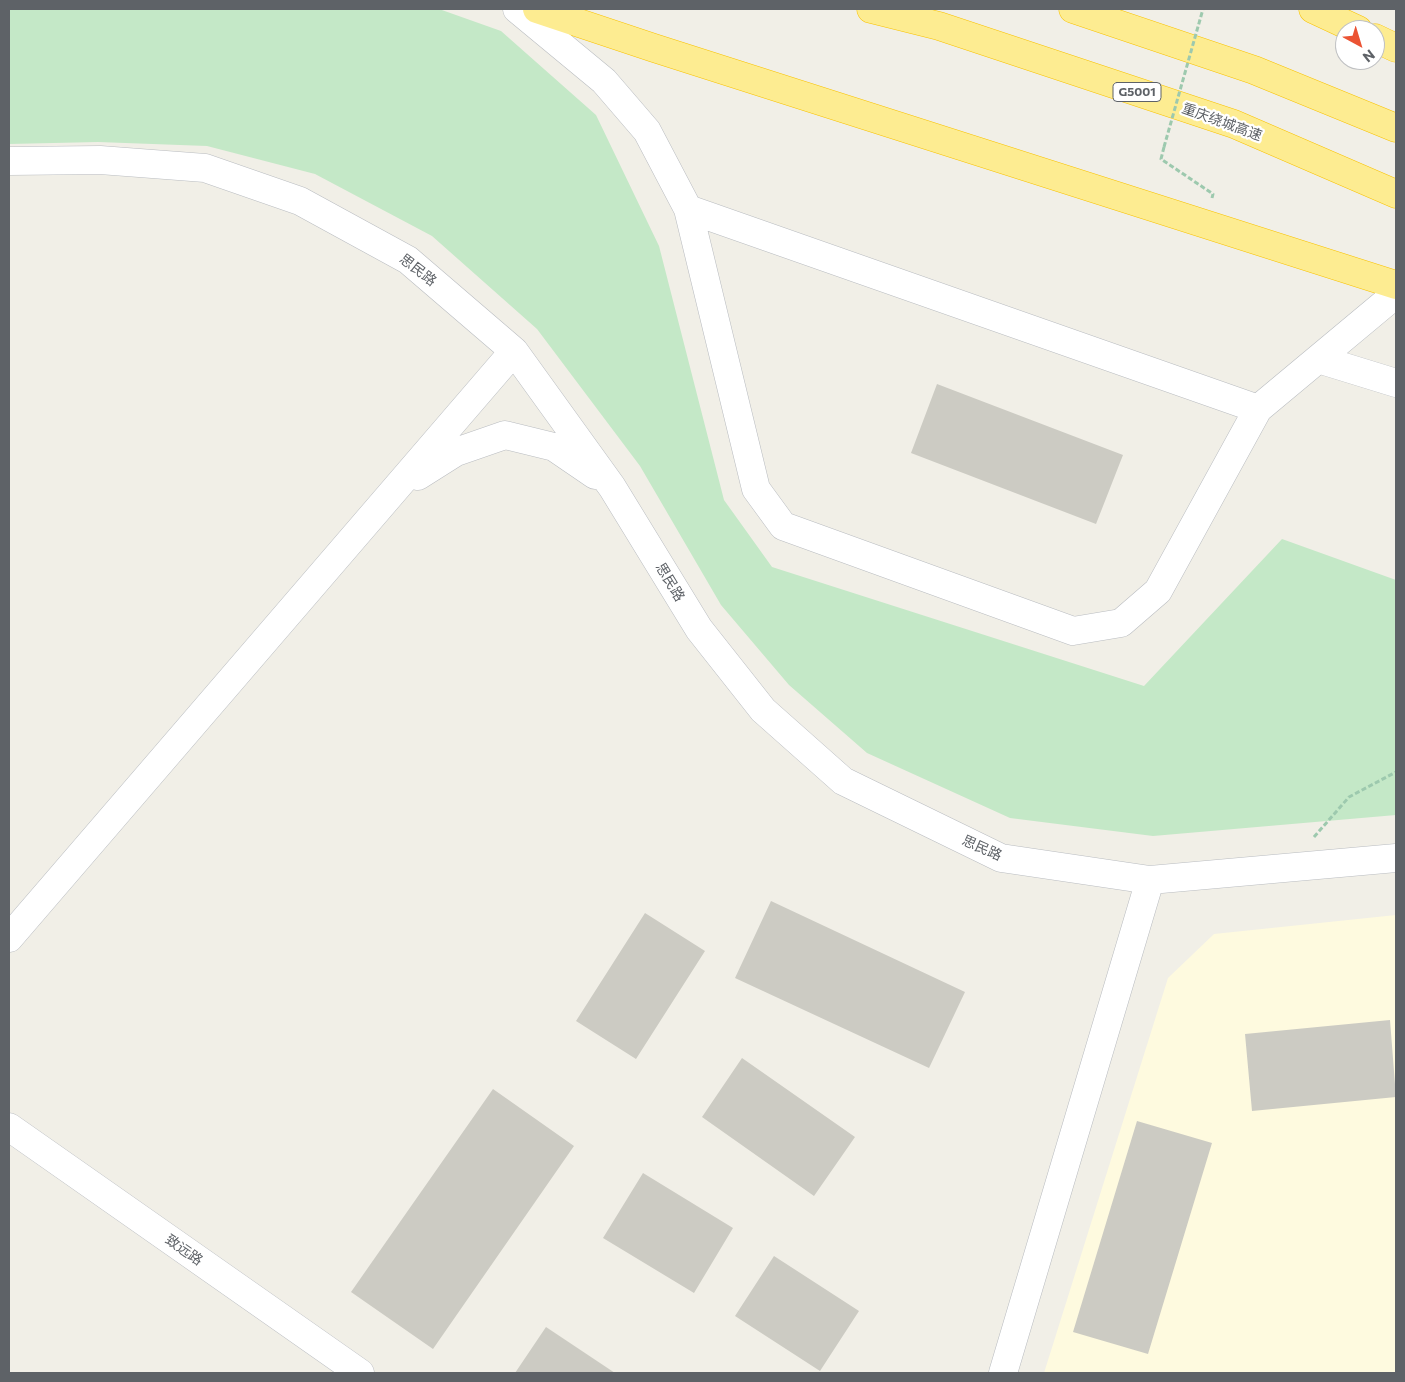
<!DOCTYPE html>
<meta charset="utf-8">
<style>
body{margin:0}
#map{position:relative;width:1405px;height:1382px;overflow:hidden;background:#f1efe7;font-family:Commissioner,sans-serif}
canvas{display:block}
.frame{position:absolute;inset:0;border:10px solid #5e6267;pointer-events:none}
.north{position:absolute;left:1335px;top:20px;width:50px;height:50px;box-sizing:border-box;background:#fff;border:1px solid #bfc0c2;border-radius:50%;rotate:141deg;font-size:14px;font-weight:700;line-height:20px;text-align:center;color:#5e6267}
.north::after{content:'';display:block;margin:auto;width:18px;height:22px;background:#eb5333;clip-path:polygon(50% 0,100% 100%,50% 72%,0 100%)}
</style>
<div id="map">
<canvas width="1405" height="1382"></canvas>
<div class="frame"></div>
<div class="north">N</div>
</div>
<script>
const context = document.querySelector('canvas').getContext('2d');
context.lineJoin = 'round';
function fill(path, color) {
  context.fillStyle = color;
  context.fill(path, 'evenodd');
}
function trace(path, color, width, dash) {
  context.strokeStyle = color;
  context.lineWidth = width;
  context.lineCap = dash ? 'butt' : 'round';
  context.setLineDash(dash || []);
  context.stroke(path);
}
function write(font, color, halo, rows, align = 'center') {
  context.font = font + ' Commissioner,"Noto Sans SC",sans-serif';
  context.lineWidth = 4.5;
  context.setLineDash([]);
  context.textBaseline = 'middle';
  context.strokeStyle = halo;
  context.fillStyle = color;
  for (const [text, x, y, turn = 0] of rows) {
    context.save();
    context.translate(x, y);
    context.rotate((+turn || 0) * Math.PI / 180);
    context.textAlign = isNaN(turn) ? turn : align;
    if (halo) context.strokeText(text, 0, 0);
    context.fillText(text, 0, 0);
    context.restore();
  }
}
fill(new Path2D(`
 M1396 915V1373H1044L1168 978 1214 934Z`), '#fefadf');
fill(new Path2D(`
 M9 9H439L501 31 596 115 659 246 724 500 772 567 1144 686 1282 539 1396 580V815L1153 836 1010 818 867 753 789 685 721 605 640 466 537 329 432 236 315 174 207 146 98 142 9 144Z`), '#c4e8c7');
fill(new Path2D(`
 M937 384 1123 455 1096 524 911 453Z
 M771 901 965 992 929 1068 735 978Z
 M645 913 705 951 636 1059 576 1021Z
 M1390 1020 1396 1097 1252 1111 1245 1034Z
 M742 1058 855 1137 814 1196 702 1117Z
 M493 1089 574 1146 433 1349 351 1292Z
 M1137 1121 1212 1143 1148 1354 1073 1332Z
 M643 1173 733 1228 694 1293 603 1238Z
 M774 1256 859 1311 820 1371 735 1316Z
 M546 1327 615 1373H515Z`), '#cccbc3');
const minor = new Path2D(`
 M517 9 604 81 647 131 688 209 756 489 783 526 1073 631 1121 623 1158 591 1258 409 1396 294
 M9 161 100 160 205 168 300 201 408 260 514 351 612 487 699 629 763 710 843 781 1001 858 1150 880 1396 858
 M688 209 1258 409
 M1318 359 1396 383
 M418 476 456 452 505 435 554 447 595 475
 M9 938 514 351
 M9 1127 360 1373
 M1003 1373 1150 880`);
const highway = new Path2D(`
 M537 9 654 48 1396 285
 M871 9 939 26 1234 124 1396 194
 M1073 9 1254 70 1396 128
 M1313 9 1358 30
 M1375 38 1396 48`);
trace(minor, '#b9bcc0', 29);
trace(highway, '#f8c200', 29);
trace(new Path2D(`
 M1164 147 1161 159 1213 194 1212 198
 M1314 837 1349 797 1396 772`), '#9dc9ae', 3, [5, 2.5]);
trace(minor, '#fff', 28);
trace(highway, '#fdec91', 28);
trace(new Path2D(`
 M1164 147 1203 9`), '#9dc9ae', 3, [5, 2.5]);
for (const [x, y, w] of [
 [1137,92,48]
]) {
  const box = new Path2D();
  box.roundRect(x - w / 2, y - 9.5, w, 19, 4);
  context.fillStyle = '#fff';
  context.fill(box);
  trace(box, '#5e6267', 1);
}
write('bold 12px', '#5e6267', null, [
 ["G5001",1137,92]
]);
write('14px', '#5e6267', '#fff', [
 ["重庆绕城高速",1222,122,20],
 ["思民路",418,270,38],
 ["思民路",670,582,59],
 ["思民路",982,848,24],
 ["致远路",184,1250,35]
]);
</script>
